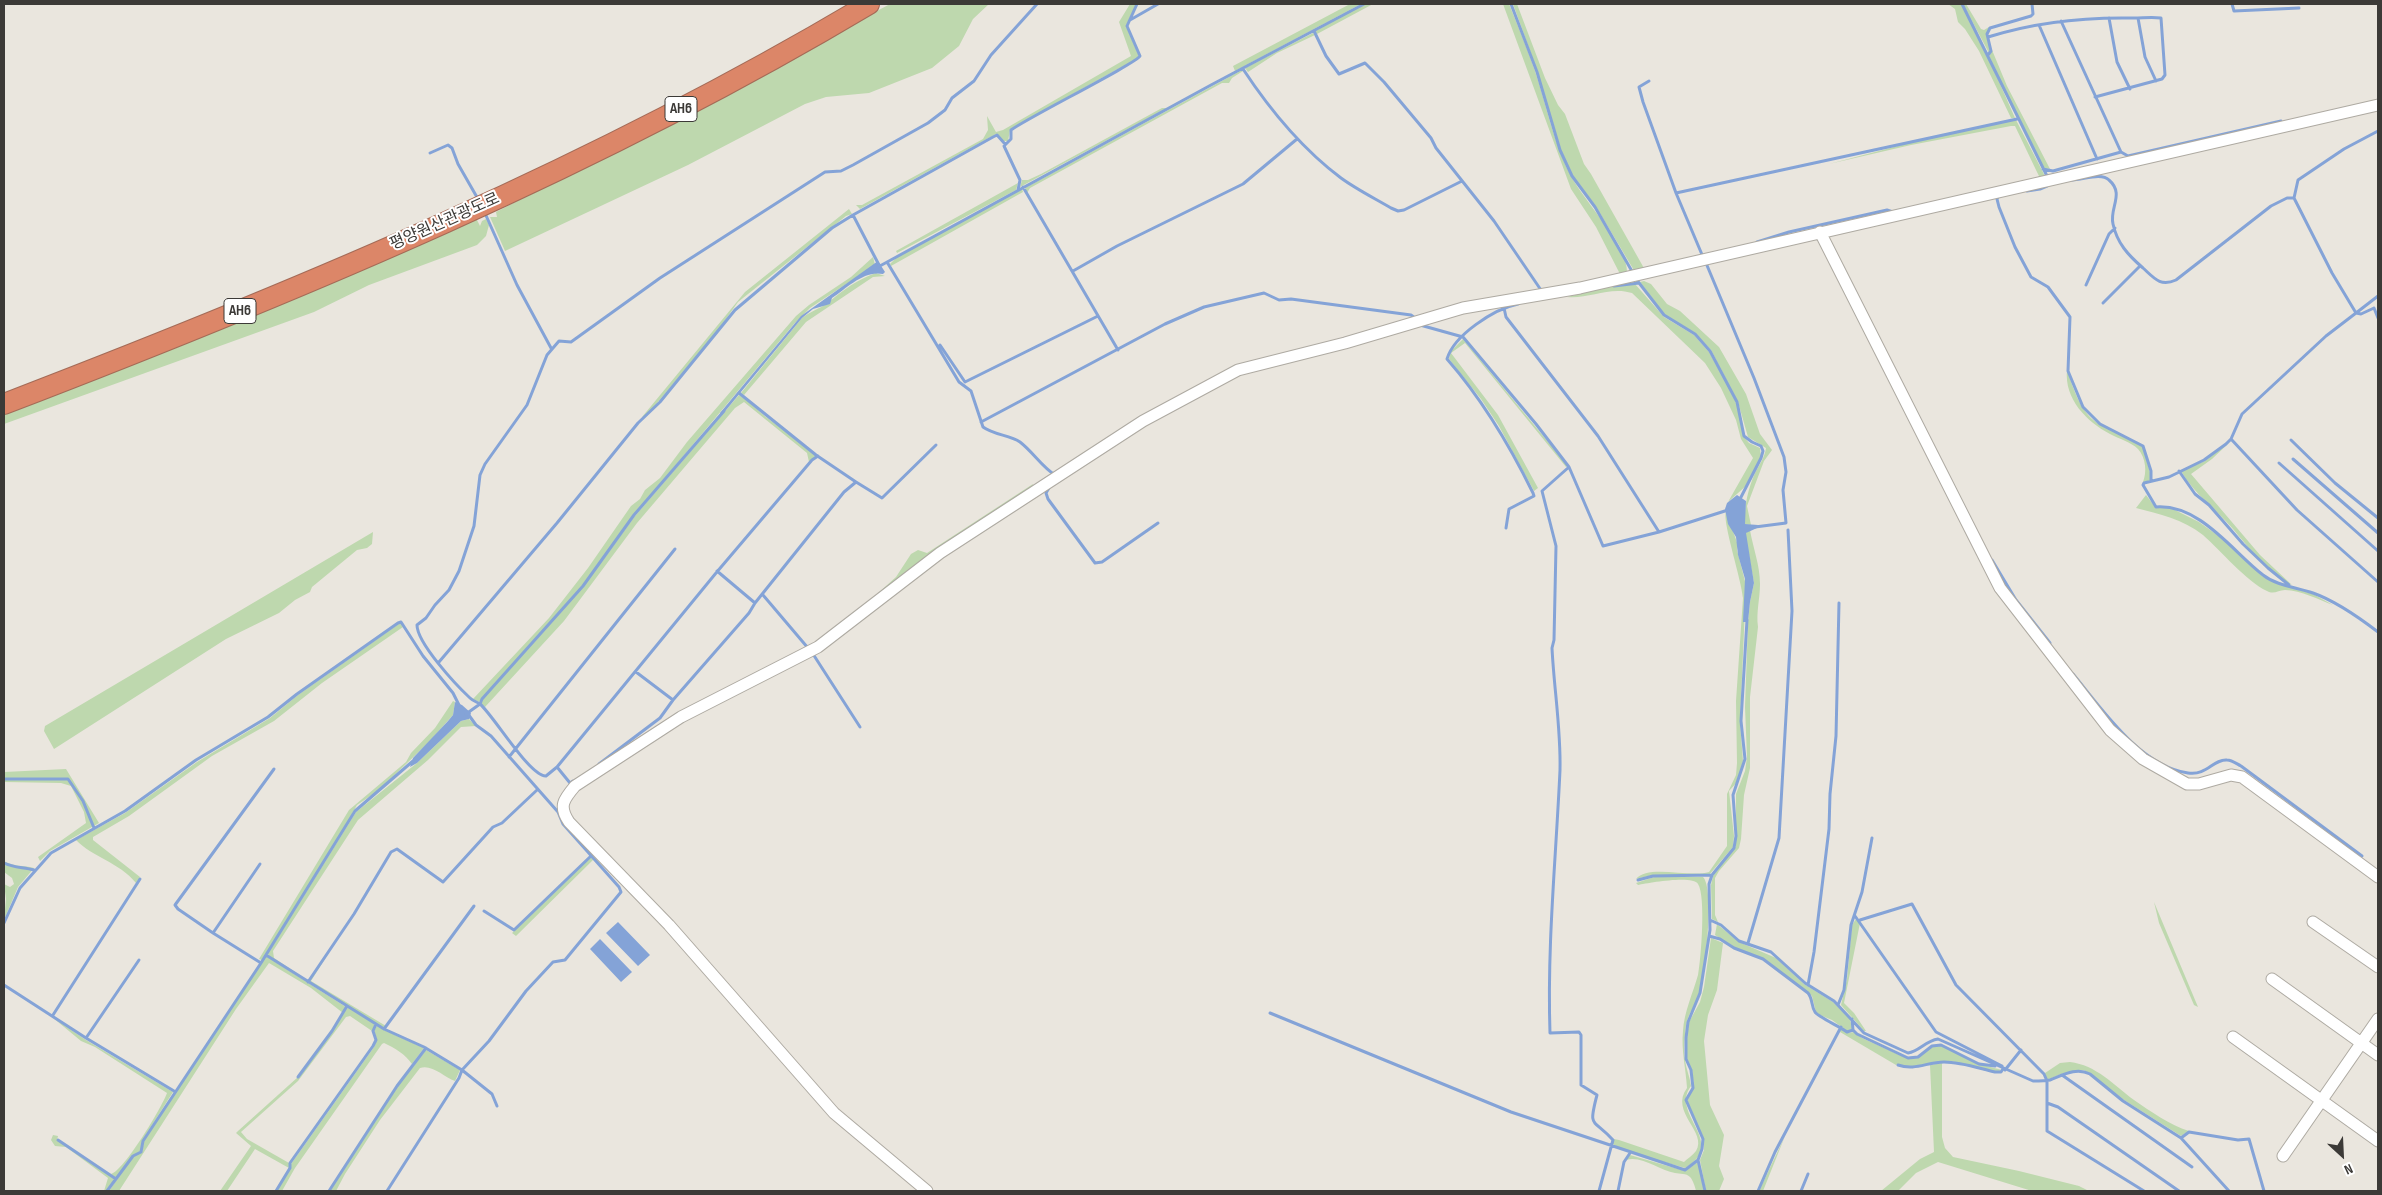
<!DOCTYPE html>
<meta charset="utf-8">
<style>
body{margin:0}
#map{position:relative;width:2382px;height:1195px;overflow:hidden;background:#eae6de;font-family:"Sofia Sans Condensed",sans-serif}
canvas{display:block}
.frame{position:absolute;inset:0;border:5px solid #3c3a37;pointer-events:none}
.north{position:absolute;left:2317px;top:1130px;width:50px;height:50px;-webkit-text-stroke:4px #fff;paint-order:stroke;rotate:155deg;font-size:14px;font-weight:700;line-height:20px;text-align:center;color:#3c3a37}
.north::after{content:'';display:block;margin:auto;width:18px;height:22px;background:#3c3a37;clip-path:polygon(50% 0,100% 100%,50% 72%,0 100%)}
</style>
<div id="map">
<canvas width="2382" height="1195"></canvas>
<div class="frame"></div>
<div class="north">N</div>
</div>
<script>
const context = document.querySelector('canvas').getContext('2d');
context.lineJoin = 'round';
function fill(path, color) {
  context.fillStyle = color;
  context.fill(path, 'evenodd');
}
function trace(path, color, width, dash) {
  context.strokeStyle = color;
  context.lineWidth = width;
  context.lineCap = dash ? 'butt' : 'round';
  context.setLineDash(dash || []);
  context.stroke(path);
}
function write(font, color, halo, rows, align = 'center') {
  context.font = font + ' "Sofia Sans Condensed","Noto Sans KR",sans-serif';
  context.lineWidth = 4;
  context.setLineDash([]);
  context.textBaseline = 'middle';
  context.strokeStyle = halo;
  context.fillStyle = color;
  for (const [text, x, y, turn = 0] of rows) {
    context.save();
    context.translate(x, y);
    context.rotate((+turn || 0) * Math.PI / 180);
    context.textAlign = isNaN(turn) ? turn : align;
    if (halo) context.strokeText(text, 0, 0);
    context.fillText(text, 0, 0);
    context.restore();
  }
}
fill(new Path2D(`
 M890 4H989L973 19 959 46 932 68 869 93 826 97 805 104 688 165 505 251 490 217H497L496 212 628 145Z
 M1130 4H1136L1126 26 1139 56 1137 60 1116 70 1014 127 1010 130 1008 141H1002L996 134 860 209 856 205H862L983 139 988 130 987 116 996 132 1003 130 1131 56 1119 22Z
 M1350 4H1361L1235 71 1233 66Z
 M1365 4H1373L1317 34 1315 31Z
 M1503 4H1509C1518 26 1527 48 1535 71 1547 107 1554 145 1572 178 1585 201 1628 248 1627 272L1621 276 1596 227 1571 189Z
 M1513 4H1517L1545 78 1558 105 1565 114 1584 164 1591 174 1645 270 1635 272 1595 205 1573 176 1561 150 1537 70Z
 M1948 4H1961L1985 50 2015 118H2011L1979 51 1965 29 1958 22 1955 9Z
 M1963 4H1966L1981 29 1984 30 1989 27 1987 35 1991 50 1989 53Z
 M1313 33 1315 35 1277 53 1248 72 1245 68Z
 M1992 50 2007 86 2050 169 2044 168 2040 162 1989 56Z
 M1242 70 1243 71 1232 78 1229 83H1222L1030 188 1027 193 1025 188Z
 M1162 108H1167L1020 187 1022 180H1028L1041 174Z
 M2016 120 2045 176 2037 178 2039 176 2036 170 2015 126H2011L1911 145 1829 164 1913 142Z
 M1018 183 1016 190 897 253 896 251Z
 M1022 189 1023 192 891 266 890 264 898 256Z
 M849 209 852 214 846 216 738 302 714 336 646 416 642 417 745 292Z
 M476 218 480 226 482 221 486 219 489 225 486 236 477 245 369 285 314 312 4 424V406Z
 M873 257 875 265 810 308 794 324 634 515 582 586 479 702 473 699 549 618 588 568 631 506 640 499 645 490 660 478 687 442 796 316 809 305 851 277Z
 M876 273 885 276 873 277 806 322 744 395 741 393 802 318C811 311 823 307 829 302 843 290 858 279 876 273Z
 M1644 281 1651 284 1667 304 1680 311 1719 347 1746 394 1760 434 1772 450 1764 461 1747 506 1751 525 1745 524C1744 506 1748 489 1755 473 1759 465 1765 457 1766 448L1748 437 1738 402 1711 350 1695 333 1665 315 1640 282Z
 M1635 284 1664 317 1694 335 1709 352 1732 393 1740 413 1744 437 1749 443 1760 448 1761 457 1747 485 1728 502 1753 458 1741 439 1736 420 1721 388 1705 363 1632 293C1610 286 1589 299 1567 297L1605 288Z
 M1463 339 1568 466 1566 467 1465 343 1451 353 1498 415 1538 488 1534 491 1499 426 1481 399 1449 359 1451 351Z
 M2067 370C2074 390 2081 415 2101 425 2115 433 2130 437 2143 447L2150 472V481L2143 482C2147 472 2146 458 2138 449 2131 442 2119 439 2110 434 2087 422 2064 399 2067 370Z
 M739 395C751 402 759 412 770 420 786 431 801 443 816 456L809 462 807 453 744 402 735 408 637 523 564 621 485 707 481 704 483 699 583 587 635 516Z
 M2231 441 2212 459 2191 474 2260 555 2292 585C2271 576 2248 547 2233 529 2216 509 2194 494 2181 471L2205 461Z
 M1033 484 1032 488 866 604 896 577 911 554 918 550 927 553Z
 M2146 495 2156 508 2169 507 2199 522 2227 542 2262 576 2278 584 2313 594 2333 605C2319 600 2301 590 2285 590 2278 590 2274 595 2267 591 2246 581 2221 551 2203 535 2183 519 2159 514 2136 508Z
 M1726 512 1738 545 1737 550 1746 585 1740 723 1743 761 1738 781 1729 791 1734 836 1733 847 1709 875H1653L1636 879C1648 864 1690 878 1709 872L1727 846V794L1736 775 1737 763 1736 701 1743 598C1742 581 1722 521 1726 512Z
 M1750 530C1753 548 1760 565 1760 584 1760 599 1756 612 1758 627L1750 697V768L1744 795 1741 839 1739 848 1719 871 1715 878V915L1718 922 1712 919 1711 885 1713 876 1736 846V794L1745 771 1747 757 1745 707 1748 622 1750 602 1754 583 1745 533Z
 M373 532 372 544 367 548 357 550 312 587 310 592 295 600 279 613 226 639 54 749 44 731 45 726Z
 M400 623 403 627 322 683 274 721 212 756 129 816 93 837V840L140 877 136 883C119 862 92 857 76 840L125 813 197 762 270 718 298 695Z
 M453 701 455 702 453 715 429 742 378 791 357 805 333 848 265 955 262 960 259 959 349 810 406 762 411 753 435 728Z
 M469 719 476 726 461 727 428 760 358 820 273 951 274 958 307 980 267 955 356 812 417 763 461 721Z
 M66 769 99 823 50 851 40 861 38 857 86 823 84 812 71 786 61 783 4 782V772Z
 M591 857 594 859 516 936 512 933Z
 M4 861C14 867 23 865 34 868L18 887 4 920 6 899 4 884 10 887 14 884 12 878 4 872Z
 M1654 877H1703C1715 889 1705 976 1699 994 1696 1004 1688 1014 1686 1025 1685 1036 1683 1049 1685 1060 1686 1069 1690 1077 1691 1086 1669 1114 1729 1143 1685 1168L1630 1152 1612 1144 1614 1139 1619 1140 1684 1162C1687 1159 1693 1155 1696 1151 1708 1132 1669 1112 1687 1088 1686 1069 1681 1050 1683 1031 1684 1012 1693 993 1698 975 1701 959 1706 896 1698 884 1693 875 1648 883 1638 885L1636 883Z
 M2154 902 2198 1007 2194 1005 2159 923Z
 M1856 919 1860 923 1844 1003 1854 1013 1866 1031H1864L1841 1005 1847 979 1852 925Z
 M1717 924 1739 942 1776 958 1804 984 1833 1002 1850 1019 1852 1029 1847 1031 1832 1020 1820 1015 1816 1012 1812 996 1764 959 1733 947 1715 935Z
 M1711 938 1723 943 1717 990 1708 1015 1704 1041 1710 1105 1724 1135 1719 1166 1724 1179 1719 1191H1706L1700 1160 1704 1150V1140L1687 1100 1694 1087 1692 1070 1687 1060V1038L1689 1022 1700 1002 1704 987Z
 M330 951 311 981 386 1026 384 1028 308 982Z
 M266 956 346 1007 343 1013 311 988 269 963 236 1009 119 1191H109L133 1156 142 1152 144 1141 177 1089Z
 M348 1007 375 1024 372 1031 350 1016 346 1017 298 1081 241 1132 247 1139 289 1163V1168L255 1149 227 1191H220L251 1146 236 1133 238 1131 298 1077Z
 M52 1017 86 1040 173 1092 142 1141 141 1151 132 1156 116 1178 111 1174C124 1171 162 1107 167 1093L95 1047 81 1041Z
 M377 1025 384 1030 424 1048 412 1064C405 1054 395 1048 384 1043L382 1044 295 1168 282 1191H277L291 1164 374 1047 377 1040 374 1031Z
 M1841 1029 1848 1033 1854 1032 1862 1038 1904 1057H1918L1933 1046H1942L1979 1064 2002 1070C1991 1076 1968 1064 1956 1062 1935 1058 1917 1072 1898 1064L1896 1065 1840 1032Z
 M426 1050 460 1070 455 1081C444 1077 432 1064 420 1068L380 1120 345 1174 336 1191H330L398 1086Z
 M2070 1062C2096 1065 2114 1085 2134 1100 2150 1111 2170 1125 2189 1131L2181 1136 2124 1100 2084 1070 2061 1074 2047 1080 2045 1073 2060 1063Z
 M1942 1063V1137L1945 1148 1953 1157 2019 1171 2079 1186 2089 1191H2032L1938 1162 1916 1173 1898 1191H1881L1920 1159 1934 1152 1930 1065Z
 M53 1135 58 1136 57 1140 115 1179 109 1190 104 1191 108 1178 66 1147 55 1146 51 1140Z
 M1785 1136 1763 1191H1759Z
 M1630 1155 1685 1171 1698 1162 1704 1191H1696C1695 1187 1693 1180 1690 1177 1686 1173 1680 1174 1675 1173 1660 1171 1642 1155 1626 1160Z`), '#bed8ae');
fill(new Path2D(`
 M878 261 885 272 883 274C864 270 847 288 832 298L830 304 813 309 802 318 722 415 720 413 801 316Z
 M1737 495 1746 501 1745 524 1758 525 1757 528 1746 533 1754 583 1750 602 1748 622H1743L1745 579 1738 555 1736 537 1728 524 1725 509 1727 503Z
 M455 702 462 705 471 713 469 719 461 721 417 763 410 767 413 758 448 721 453 715Z
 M618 922 650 955 638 966 606 933Z
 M600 939 632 972 621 982 590 949Z`), '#84a3d7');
trace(new Path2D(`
 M1511 4 1537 72 1560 150 1572 176 1595 207 1633 273
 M1962 4 2047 176
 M2232 4 2234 11 2299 8
 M2109 18 2117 62 2130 89
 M2138 18 2145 57 2156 81
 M1130 20 1158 4
 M2061 21 2121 152
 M2039 25 2097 159
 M1314 31 1326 56 1339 74 1365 63 1384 82 1431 138 1436 148 1494 221 1543 293
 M1988 37C2035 22 2085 17 2134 18 2143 18 2152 17 2161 18L2165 75 2162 79 2095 97
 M1988 55 1991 51 1987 34 1990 28 2031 16 2033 14 2032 4
 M1243 69C1270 110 1301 148 1341 178 1356 189 1374 198 1391 208L1398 211 1404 210 1462 181
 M1649 81 1639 87 1643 102 1676 193 1703 257
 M430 153 448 145 452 148 458 164 478 199
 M2043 169 2053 171 2121 152 2128 156 2281 121
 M2072 180C2083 180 2101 172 2109 180 2125 194 2109 208 2113 224 2117 243 2128 255 2143 268 2154 278 2160 287 2176 280L2271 206 2287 198H2294L2332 273 2356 313 2378 296
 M1023 187 1118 350
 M1018 190 1020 180 1004 146 1011 139V130C1027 118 1137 63 1140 56L1127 26 1137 4
 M2027 191 2040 189 2047 186
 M1676 193 2017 119
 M1999 195 1997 199 1999 207 2015 247 2031 277 2048 287 2070 317 2068 371 2083 407 2100 424 2143 446 2151 471V481
 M2294 198 2298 180 2344 149 2378 131
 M484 211 517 285 551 348
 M853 215 993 137 997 135 1005 144
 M1757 242 1789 232 1887 210 1893 212
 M887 262 959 382 971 391 983 427C994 435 1010 435 1020 442 1033 452 1042 467 1055 475
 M1706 263 1754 378 1784 457 1786 472 1783 490 1786 523 1755 527
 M878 267 1211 85 1364 4
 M1073 271 1117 246 1243 184 1297 139
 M1636 279 1664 315 1695 334 1710 351 1737 402 1744 436 1752 442 1761 446 1763 451 1761 458 1739 501
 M2086 285 2109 234 2115 228
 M1614 286 1639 283
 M2103 303 2140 266
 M1504 308 1506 317 1598 436 1659 532
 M2378 318 2374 308 2361 314 2356 313 2326 336 2242 414 2231 439 2226 444 2204 460 2169 477 2144 483 2143 485 2156 507C2200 504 2232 551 2263 575 2277 586 2296 587 2313 593 2333 600 2361 619 2378 632
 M1420 325 1463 337 1536 424 1569 467 1603 546 1659 532 1728 510
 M940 345 965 382 1098 316
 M739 393 816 455 856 482
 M981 422 1165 324 1204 307 1264 293 1279 300 1291 299 1411 315 1415 318
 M2231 439 2297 510 2378 582
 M2291 440 2335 483 2378 518
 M818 456 812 460 716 573 557 767 546 776C530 777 494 716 480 704 477 702 473 701 470 698 456 685 417 643 417 625L426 618 435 605 449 590 459 571 474 526 480 475 485 464 527 405 547 355 559 341 571 342 660 278 825 172 841 171 853 165 928 123 945 110 952 98 974 81 991 55 1037 4
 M2293 459 2378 533
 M2279 463 2378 551
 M1569 467 1542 491 1556 546 1554 640 1552 648C1554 689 1561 729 1560 770 1556 858 1547 945 1550 1033L1579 1032 1581 1035V1085L1597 1095C1588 1129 1593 1118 1613 1140L1599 1191
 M2179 471 2195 494 2209 505 2243 544 2268 568 2289 585
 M1049 488 1046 493 1048 499 1095 563 1102 562 1158 523
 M1506 528 1509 509 1534 496 1533 493C1509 444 1483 400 1447 359 1454 335 1494 309 1518 304
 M1992 560 2016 600 2050 643
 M717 571 755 603
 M763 595 808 648
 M813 654 860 727
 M439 662 557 523 638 423 660 402 735 310 832 228 853 215 879 265
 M636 672 673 700
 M2073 674C2102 709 2140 766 2188 773 2207 776 2213 759 2227 760 2232 760 2237 764 2241 766L2362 856
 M466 714 480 704 482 699 583 586 634 515 724 411
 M509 757 675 549
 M599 764 660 718 673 700 749 613 755 603 844 492 856 482 882 498 936 445
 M557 767 570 783 573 781
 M4 779H68L83 801 94 828
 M4 863C14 868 24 867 34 870
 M260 864 213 933 261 963
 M1638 880 1653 876 1712 875
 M484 911 514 930 592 855
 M1855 916 1936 1032 2002 1066 2003 1069 2001 1072H1995C1978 1068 1961 1062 1944 1062 1927 1062 1915 1071 1898 1065
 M1710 920 1721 925 1739 941 1771 952 1805 983 1834 1001 1864 1033 1908 1053C1920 1051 1925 1041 1938 1039L2033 1081C2039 1081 2045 1081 2050 1080 2063 1075 2076 1067 2090 1074L2123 1101 2181 1138 2229 1191
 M1860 920 1912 904 1956 985 2044 1074 2047 1081V1131L2144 1191
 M4 923 20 888 51 853 125 811 196 760 268 717 297 694 398 623 401 622 423 656 453 693 459 705
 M213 933 178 909 175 905 274 769
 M1709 936 1720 939 1734 948 1763 959 1808 993C1813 999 1811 1006 1815 1012 1818 1017 1841 1027 1847 1032L1853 1030
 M1748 943 1779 838 1792 611 1788 530
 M266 955 384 1029 424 1047 462 1070 492 1094 497 1106
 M308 982 354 914 391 852 397 849 443 882 493 827 502 823 537 790
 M4 985 86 1038 174 1091
 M1808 985 1814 952 1829 829 1830 794 1836 736 1839 603
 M1838 1005 1844 990 1851 925 1862 892 1872 838
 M1270 1013 1511 1112 1685 1170 1698 1160
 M53 1015 140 879
 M1852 1019 1853 1030 1857 1034 1908 1058 1918 1057 1932 1046 1941 1045 1979 1064 1995 1066
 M384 1029 474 906
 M86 1038 139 960
 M2005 1070 2021 1050
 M2062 1075 2192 1167
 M298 1077 332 1031 347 1006
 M2047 1103 2058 1107 2179 1191
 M2181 1138 2189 1132 2238 1140 2249 1139 2264 1191
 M58 1140 116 1179
 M107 1191 133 1156 141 1152 143 1141 261 963 355 811 413 761
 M276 1191 290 1168V1163L373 1046 376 1040 373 1031 376 1024
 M329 1191 397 1086 426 1048
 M387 1191 459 1078 462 1070 489 1041 526 991 553 962 565 960 621 892 619 887 563 824 558 812 491 736 476 725 468 714
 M1618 1191 1624 1162 1630 1153
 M1705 1191 1698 1160 1702 1149 1703 1139 1686 1100 1693 1088 1691 1070 1686 1059V1038L1688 1022 1700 993 1710 930 1709 884 1712 875 1734 848 1736 836 1733 795 1745 759 1741 721 1747 620
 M1758 1191 1775 1152 1841 1027
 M1801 1191 1808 1174`), '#84a3d7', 3);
const minor = new Path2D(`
 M1820 232 2000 588 2110 730 2143 759 2187 784H2199L2231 775 2242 777 2378 877
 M2313 922 2378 967
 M2272 979 2378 1055
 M2233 1037 2378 1141
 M2283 1156 2378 1019
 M927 1191 834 1113 669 925 569 822C558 806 564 799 575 786L681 717 818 647 940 553 1143 421 1238 370 1345 343 1463 308 1580 288 2378 105`);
const motorway = new Path2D(`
 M4 404C301 290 596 167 869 4`);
trace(minor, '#aeaaa2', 13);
trace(motorway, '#a46b57', 22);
trace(minor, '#fff', 11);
trace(motorway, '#dc8668', 20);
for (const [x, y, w] of [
 [681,109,32],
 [240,311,32]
]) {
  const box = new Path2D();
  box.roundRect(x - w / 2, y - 12.5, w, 25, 4);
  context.fillStyle = '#fff';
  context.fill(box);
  trace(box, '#3c3a37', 1);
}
write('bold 15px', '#3c3a37', null, [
 ["AH6",681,109],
 ["AH6",240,311]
]);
write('16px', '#3c3a37', '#fff', [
 ["평양원산관광도로",445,222,-24]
]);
</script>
